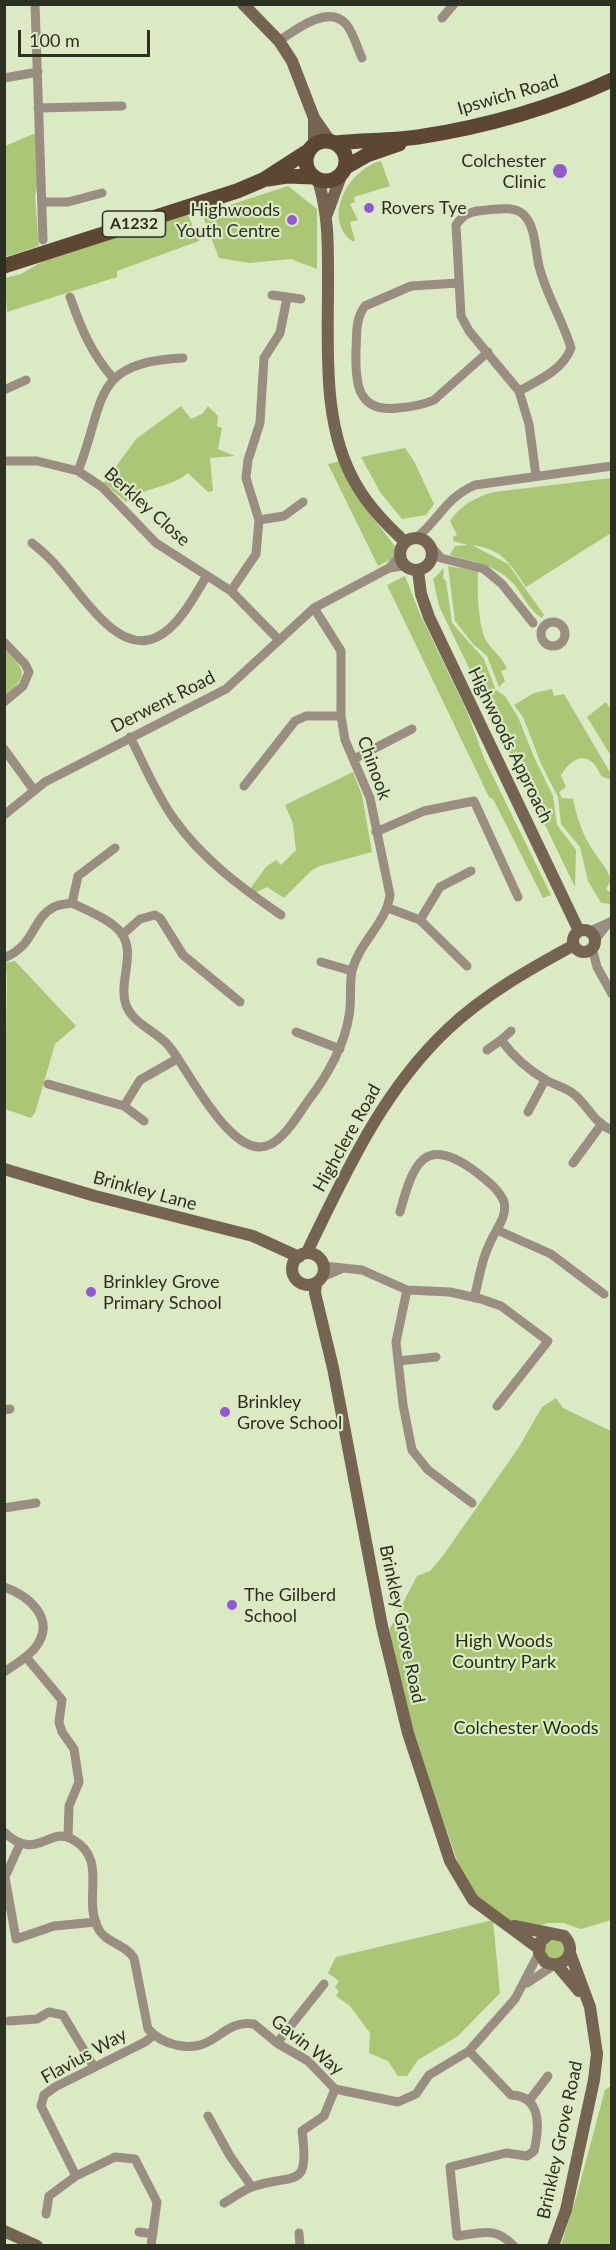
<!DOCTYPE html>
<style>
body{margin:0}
#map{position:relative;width:616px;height:2250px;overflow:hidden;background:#dce9c5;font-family:Lato,sans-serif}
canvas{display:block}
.frame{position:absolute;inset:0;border:6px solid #2b3022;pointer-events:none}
.scale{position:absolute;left:18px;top:30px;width:132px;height:27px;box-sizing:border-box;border:3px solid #2b3022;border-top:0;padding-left:8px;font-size:18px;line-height:21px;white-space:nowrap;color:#2b3022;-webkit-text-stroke:4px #dce9c5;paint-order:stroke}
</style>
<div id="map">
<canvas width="616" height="2250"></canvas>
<div class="frame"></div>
<div class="scale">100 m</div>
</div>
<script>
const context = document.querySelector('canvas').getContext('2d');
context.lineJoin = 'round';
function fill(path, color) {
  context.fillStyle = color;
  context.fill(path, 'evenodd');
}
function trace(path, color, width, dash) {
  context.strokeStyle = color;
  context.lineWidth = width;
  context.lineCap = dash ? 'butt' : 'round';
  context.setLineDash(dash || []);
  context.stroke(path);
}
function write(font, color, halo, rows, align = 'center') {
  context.font = font + ' Lato,sans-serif';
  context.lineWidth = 4.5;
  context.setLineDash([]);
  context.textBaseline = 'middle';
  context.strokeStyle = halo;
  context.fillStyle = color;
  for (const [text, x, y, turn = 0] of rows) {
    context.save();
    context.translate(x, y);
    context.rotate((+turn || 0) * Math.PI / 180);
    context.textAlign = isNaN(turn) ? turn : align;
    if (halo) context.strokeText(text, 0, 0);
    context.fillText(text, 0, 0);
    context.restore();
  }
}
fill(new Path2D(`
 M36 133 39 177 35 197 39 246 5 257V146Z
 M381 161 390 186 354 197 355 202 350 204 358 220 350 222 355 241H352C321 217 350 168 381 161Z
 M288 186 317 209V269L291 259 249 263 219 258 202 214Z
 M188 215 199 241 117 271V277L7 312 5 278 21 274 50 257Z
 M181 406 191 419 202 414 208 406 218 416 217 426 222 428 218 449 235 456 210 458 213 491 208 492 188 473C169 489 145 486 126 502L104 483 136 439Z
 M405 448 414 461 434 504 426 515 402 519 380 492 361 457Z
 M340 461 362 504 395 546 394 558 378 566 328 464Z
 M611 478V533L526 587C510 564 503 549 472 545L508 564 544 615 542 618C530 611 525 599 517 588 499 565 476 563 450 555L455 546 468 545 453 541V537L457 535 450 521C461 505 475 497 494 492Z
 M448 566 478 571C477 589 478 628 487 642 494 652 502 657 507 669L501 671 505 681 499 687 487 656 473 644 455 621Z
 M444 568 443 578 446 581 452 623 484 659 495 688 489 695 496 690 505 696 518 717 534 757 553 796 557 825 576 850 575 887 439 606 433 579Z
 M405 576 420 614 468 714 484 758 551 895 543 898 493 799 489 797 387 585Z
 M4 649C27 672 29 674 5 696Z
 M552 689 554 696 564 694 611 774V780L601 776C591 751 574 754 561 775L566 787 559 792 562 798 573 799C576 814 581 830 589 844 596 857 608 867 611 881L606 889 611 893V904L601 903 588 881 580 847 561 824 558 797 541 764 523 717 514 705 534 693Z
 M606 702 611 710V756L587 717Z
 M353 772 362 795 372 852 320 866 311 871 284 898 267 887 255 893 250 889 266 867 276 860 281 865 296 850 293 824 285 805Z
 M15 961 76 1026 55 1044 35 1113 31 1118 5 1109 7 976 5 963Z
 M556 1398 563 1408 611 1431V1920L581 1929 563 1923H548L538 1926 510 1921 475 1895 465 1883 412 1731 389 1637 390 1628 417 1576 430 1571 442 1557 519 1447 542 1407Z
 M493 1920 500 1993 458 2036 418 2060 407 2076H398L388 2061 369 2053 370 2033 350 2006 336 1996 339 1991 335 1987 339 1981 328 1973 336 1957Z
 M552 1937 563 1941 565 1952 562 1957 551 1959 546 1956 544 1945Z
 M611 2086V2245H561L576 2198 605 2090Z`), '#acc677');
trace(new Path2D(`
 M35 4 43 240
 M442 18 454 4
 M279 41C295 30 328 4 346 24 353 32 357 47 362 58
 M4 78 38 72
 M38 108 122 106
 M42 202H68L102 193
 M458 283 411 286 365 306C355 319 357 334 356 350 355 383 357 413 398 408 410 407 423 405 434 400L488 352
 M272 295 301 299
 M70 297C81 328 91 353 113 378
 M4 390 26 380
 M519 391C539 380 563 370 571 348 563 320 546 295 539 266 535 250 536 226 523 214 514 206 498 209 487 210 472 211 464 213 456 225L461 316 469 331 519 391 529 424 536 476
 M4 461H37L78 471 102 487 156 543 231 591 278 639
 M78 471C106 401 90 362 183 358
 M259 520 284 516 303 502
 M416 538C441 518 444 499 475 485L612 466
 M32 543C42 551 51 559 59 569 80 592 118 657 157 637 179 626 194 597 206 577
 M429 544 441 558
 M433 556 484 569 502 584 533 623
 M389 568 400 556
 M231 591 256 554 259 520 246 478 248 460 260 423 264 358 280 333 287 298
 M541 634a12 12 0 1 1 24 0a12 12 0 1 1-24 0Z
 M4 642 25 664 29 672 23 686 4 702
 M130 737C144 764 156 794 174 819 202 859 242 888 281 915
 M4 749 33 789
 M354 759 412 729
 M244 786 295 721 306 716H341
 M4 815 45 782 226 689 314 608 389 568 403 566
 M376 832 424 811 474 801 518 897
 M72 903 78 876 115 848
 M388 908 420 920 467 966
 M420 920 440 887 471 871
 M590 931 612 921
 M122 935 140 919 155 915 160 918 183 955 240 1002
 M595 940 607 925
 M592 948 597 967 612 994
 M4 958C36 945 31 919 54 907 59 904 67 904 72 903 88 911 112 920 122 934 136 955 118 982 126 1005 134 1025 155 1030 168 1045 187 1066 231 1162 269 1145 285 1138 298 1115 308 1101 327 1076 344 1047 349 1016 352 1002 349 985 352 971 359 942 386 924 390 895L370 798 345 740 341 716V651L314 608
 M321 962 352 971
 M511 1031 501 1040C513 1056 528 1070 546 1080 556 1086 566 1087 575 1095 588 1106 595 1124 612 1130
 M296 1032 340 1049
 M487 1050 501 1040
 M48 1084 124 1106 144 1121
 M124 1106 140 1080 177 1059
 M528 1112 545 1080
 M573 1163 601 1125
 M400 1212C413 1164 424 1133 476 1172 486 1180 500 1190 504 1202 508 1217 494 1232 489 1245 481 1261 479 1280 474 1298
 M497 1230 551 1254 604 1294
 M324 1266 362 1270 407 1290 450 1292 481 1299 501 1306 548 1341 497 1406
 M322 1277 341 1269
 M407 1290 396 1342 403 1405 412 1450 428 1470 472 1503
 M398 1361 436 1357
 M4 1410 10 1409
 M4 1508 36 1503
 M4 1587C30 1596 57 1620 35 1648 27 1658 14 1665 4 1672
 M26 1657 62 1700 59 1722 62 1732 74 1749 79 1782 69 1806 68 1837
 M4 1832C37 1863 48 1826 72 1839 110 1860 81 1898 99 1930 107 1943 125 1944 134 1958L148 2029C157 2038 164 2042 176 2045 217 2054 220 2019 254 2024L277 2043 308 2061 335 2089 398 2102 416 2094 429 2075 469 2051 515 1999 539 1953
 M20 1844 5 1877 16 1939 54 1926 96 1922
 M527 1983 553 1966
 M9 2021 37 2019 49 2012 63 2015 94 2067
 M277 2043 324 1984
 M469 2051 511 2095C543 2096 539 2130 534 2151L527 2156 506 2153 450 2167 457 2236C482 2233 495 2226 514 2246
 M529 2101 548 2076
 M208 2116 230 2156 252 2187
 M76 2176 41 2106 44 2095 55 2087 145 2042 154 2035
 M224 2203C233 2198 243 2190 252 2187 295 2172 310 2192 302 2131L324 2116 335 2089
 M46 2214 49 2196 76 2176 115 2157 135 2159 157 2202 151 2246
 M139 2232 153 2234
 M299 2233 300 2246`), '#9a8d81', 9);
trace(new Path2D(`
 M243 4 279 41 292 61 314 118 330 141
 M314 144V118
 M318 180C329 215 328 248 328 284 328 351 322 428 357 486 370 508 387 525 405 542
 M327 214 341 176
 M400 554a16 16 0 1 1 32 0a16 16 0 1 1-32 0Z
 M418 571 421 594 429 617 579 931
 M573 941a11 11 0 1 1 22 0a11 11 0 1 1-22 0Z
 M4 1169 95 1196 253 1236 299 1257
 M307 1252C346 1172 382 1091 448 1029 485 994 530 969 574 945
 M292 1269a16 16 0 1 1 32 0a16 16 0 1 1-32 0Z
 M316 1283 315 1293 333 1368 382 1626 408 1733 450 1861 473 1900 538 1948
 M514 1926 564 1936C579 1951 564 1971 545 1962L539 1953 540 1942 549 1934
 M557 1965 579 1991
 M4 2231 37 2246
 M553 2246 566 2210 594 2080 597 2054 590 2007 570 1953`), '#766453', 12);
trace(new Path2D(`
 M306 161a20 20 0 1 1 40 0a20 20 0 1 1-40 0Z
 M336 143C363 140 391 141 418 137 484 127 551 108 612 80
 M346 167 367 155 399 144
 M268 179 287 176 313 177
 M4 266 237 191 263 180 308 151`), '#5d4733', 15);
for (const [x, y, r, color] of [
 [560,171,8,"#9359d0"],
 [369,208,6,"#9359d0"],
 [292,220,6,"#9359d0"],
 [91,1292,6,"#9359d0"],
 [225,1412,6,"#9359d0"],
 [232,1605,6,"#9359d0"]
]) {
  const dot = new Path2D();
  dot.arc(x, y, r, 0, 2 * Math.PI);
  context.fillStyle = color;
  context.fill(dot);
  trace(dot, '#dce9c5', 2);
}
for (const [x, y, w] of [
 [134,224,63]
]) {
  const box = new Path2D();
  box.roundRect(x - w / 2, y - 13, w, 26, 4.5);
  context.fillStyle = '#dce9c5';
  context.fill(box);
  trace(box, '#2b3022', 1.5);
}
write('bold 16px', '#2b3022', null, [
 ["A1232",134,224]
]);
write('18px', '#2b3022', '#dce9c5', [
 ["Ipswich Road",508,95,-16],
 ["Berkley Close",147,507,42],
 ["Derwent Road",163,702,-27],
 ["Highwoods Approach",510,745,64],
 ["Chinook",374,768,70],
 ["Highclere Road",347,1138,-61],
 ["Brinkley Lane",145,1191,15],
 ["Brinkley Grove Road",402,1624,78],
 ["Gavin Way",307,2045,38],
 ["Flavius Way",84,2056,-29],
 ["Brinkley Grove Road",560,2140,-78]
]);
write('18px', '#2b3022', '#dce9c5', [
 ["Colchester",546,161,"right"],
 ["Clinic",546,182,"right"],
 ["Rovers Tye",381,208],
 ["Highwoods",280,210,"right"],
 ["Youth Centre",280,231,"right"],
 ["Brinkley Grove",103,1282],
 ["Primary School",103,1303],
 ["Brinkley",237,1402],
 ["Grove School",237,1423],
 ["The Gilberd",244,1595],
 ["School",244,1616]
], 'left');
write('18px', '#243005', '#dce9c5', [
 ["High Woods",504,1641],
 ["Country Park",504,1662],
 ["Colchester Woods",526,1728]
]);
</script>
